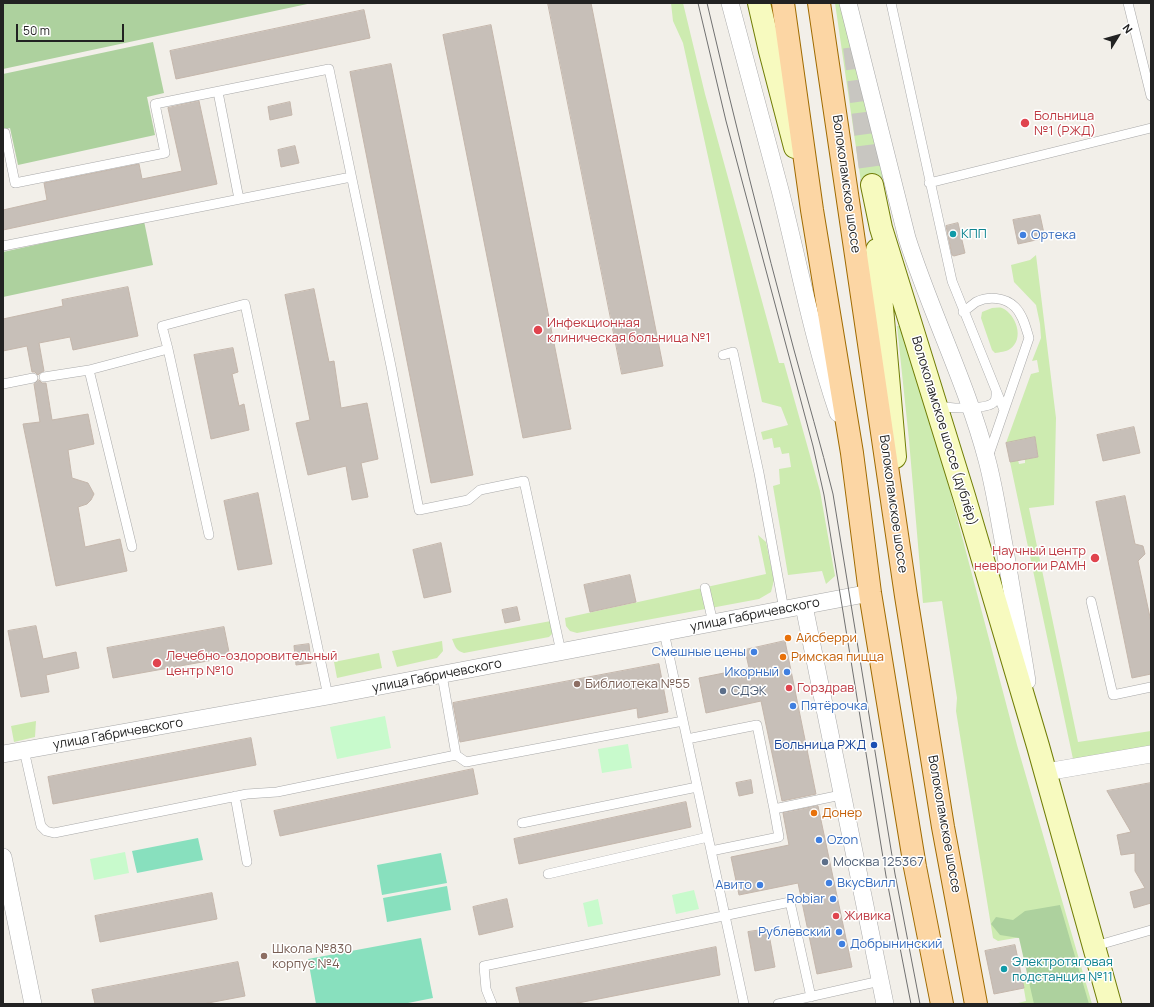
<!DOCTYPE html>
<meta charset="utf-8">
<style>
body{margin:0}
#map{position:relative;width:1154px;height:1007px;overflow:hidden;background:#f2efe9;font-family:Manrope,sans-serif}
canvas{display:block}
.frame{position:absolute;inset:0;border:4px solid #222;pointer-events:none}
.north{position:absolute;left:1098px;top:16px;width:40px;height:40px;-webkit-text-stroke:3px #fff;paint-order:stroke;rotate:53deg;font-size:11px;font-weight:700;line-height:16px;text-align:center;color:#222}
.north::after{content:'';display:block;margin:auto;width:14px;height:18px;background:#222;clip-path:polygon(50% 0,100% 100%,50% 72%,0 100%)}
.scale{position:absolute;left:16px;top:24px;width:108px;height:18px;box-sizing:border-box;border:2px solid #222;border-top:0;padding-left:5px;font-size:12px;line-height:14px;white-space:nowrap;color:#222;-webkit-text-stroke:3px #fff;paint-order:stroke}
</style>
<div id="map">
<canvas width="1154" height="1007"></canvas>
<div class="frame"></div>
<div class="north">N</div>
<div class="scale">50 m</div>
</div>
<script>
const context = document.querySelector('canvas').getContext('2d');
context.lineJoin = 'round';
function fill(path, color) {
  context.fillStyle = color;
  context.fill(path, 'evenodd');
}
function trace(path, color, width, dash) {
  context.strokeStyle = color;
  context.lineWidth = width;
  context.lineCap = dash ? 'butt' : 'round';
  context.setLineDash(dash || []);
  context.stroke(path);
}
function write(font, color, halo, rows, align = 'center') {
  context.font = font + ' Manrope,sans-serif';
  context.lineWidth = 3;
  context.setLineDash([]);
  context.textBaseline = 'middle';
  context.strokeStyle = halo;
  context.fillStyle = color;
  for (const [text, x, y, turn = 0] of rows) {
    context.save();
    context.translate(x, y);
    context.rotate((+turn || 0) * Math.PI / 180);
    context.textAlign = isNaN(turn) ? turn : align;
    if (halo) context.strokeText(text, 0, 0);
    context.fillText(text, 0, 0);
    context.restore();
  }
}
fill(new Path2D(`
 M671 3H683L705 94 779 363H784L820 491 835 576 826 584 822 571 788 575 773 486 780 484 779 469 791 467 789 453 782 454 780 447 774 448 772 438 763 440 761 432 788 425 781 407 762 402 683 43 673 21Z
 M835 3H840L885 178 861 182Z
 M1036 255 1056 418 1054 505 1029 508 1078 742 1151 731V746L1073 759 1010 462 1018 460 1019 464 1025 463V459L1038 457 1035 438 1006 443 1031 374 1039 372 1037 360 1032 361 1041 338 1040 324 1036 305 1014 282 1011 265 1030 260Z
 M992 308C995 308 999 307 1002 308 1016 314 1025 339 1010 349 1006 352 1000 352 995 353L992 350 981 318 982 312Z
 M897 326H903L941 457 1017 745 1092 1004H1014L1026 1001 1022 978 1041 974 1033 935 998 941 993 938 956 711 957 698 942 601 923 603 909 440Z
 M758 535 766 542 774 580 771 592 759 599 577 633 570 631 566 626 565 618 766 574Z
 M551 621 553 633 549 637 464 653C456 651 455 646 452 639Z
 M442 641 443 651 437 658 397 667 392 651Z
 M379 653 382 668 337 678 334 662Z
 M36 721 35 737 14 742 11 726Z`), '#cdebb0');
fill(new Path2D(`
 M3 3H312L3 69Z
 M153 42 164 93 147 97 155 135 18 165 10 128 3 130V74Z
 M144 221 153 265 3 297V252Z
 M1060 905 1089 1004H1034L1019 938 1000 935 991 924 996 917 1013 920 1025 911Z`), '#add19e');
fill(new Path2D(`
 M385 716 391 748 337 759 330 727Z
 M628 744 632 768 602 773 598 749Z
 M125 852 129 873 94 880 90 859Z
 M694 890 699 909 676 914 672 895Z
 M598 899 603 924 588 927 583 903Z`), '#c8facc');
fill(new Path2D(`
 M198 838 203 860 137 873 132 851Z
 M441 853 447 883 382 895 377 865Z
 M447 886 451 910 387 922 383 898Z
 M421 938 433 998 403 1004H316L308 959Z`), '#88e0be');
const building = new Path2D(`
 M548 3H591L663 366 622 374Z
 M364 10 370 38 176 79 170 51Z
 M491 25 571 429 523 438 443 35Z
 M391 64 473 475 431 483 350 72Z
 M199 101 217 184 3 230V210L47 200 44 183 139 164 142 179 182 171 168 108Z
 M290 102 292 115 270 120 268 107Z
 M295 146 299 163 281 167 278 150Z
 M1040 215 1045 238 1018 244 1013 220Z
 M958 223 965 253 954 256 952 255 946 226Z
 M128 287 138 336 73 350 70 337 39 343 44 371 40 373 38 375 35 372H32L27 346 3 351V319L63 306 62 300Z
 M314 289 329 362 334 361 341 408 367 403 378 459 361 463 368 497 352 500 346 466 308 475 296 423 310 420 285 295Z
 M233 348 238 372 232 374 239 406 244 404 249 430 211 439 194 355Z
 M39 380 42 383H46L52 420 88 414 94 444 68 450 72 478 88 483 94 494 91 500 87 504 78 507 85 547 120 539 127 571 56 586 23 424 40 422 34 384Z
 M1134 427 1140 453 1103 461 1097 435Z
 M1035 437 1038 457 1010 462 1006 443Z
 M258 493 272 564 238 570 224 501Z
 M1125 496 1135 544 1143 546 1145 554 1138 561 1151 622V674L1132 678 1096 502Z
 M441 543 451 592 424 598 413 550Z
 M630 575 636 602 590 612 584 585Z
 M517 607 520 620 505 623 502 610Z
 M36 626 43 659 76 652 79 668 46 675 49 692 21 697 8 631Z
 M224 627 230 657 113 678 107 648Z
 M785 641 816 794 782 801 761 701 706 713 699 678 749 668 745 650Z
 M309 644 311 663 296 665 294 646Z
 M659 664 668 712 638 718 637 708 460 742 453 703Z
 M251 738 256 765 53 804 48 777Z
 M473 769 478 794 280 836 274 811Z
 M751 780 753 793 739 796 736 783Z
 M1151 783V903L1134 908 1130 892 1145 888 1135 871V853L1121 855 1117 835 1131 832 1107 791Z
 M686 802 691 827 519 864 514 839Z
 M818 806 852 967 817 974 798 883 739 895 731 857 789 845 783 813Z
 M212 893 217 919 100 942 95 916Z
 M507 899 513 927 479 935 473 907Z
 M768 929 775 967 755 971 748 932Z
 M1015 945 1024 988 994 994 985 951Z
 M716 947 720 975 573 1004H520L516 988Z
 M238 962 245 996 203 1004H95L92 990Z`);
fill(building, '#c7bfb8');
trace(building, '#c4b6ab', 1);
trace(new Path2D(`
 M854 47 872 185`), '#c8c6c1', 22, [22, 11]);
const lane = new Path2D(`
 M891 3 952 281 1004 410
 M1128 3 1151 96
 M218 92 239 199
 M3 133H5L15 183 165 153 155 104 329 69 391 366 419 510 468 500 480 490 524 481 561 652
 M929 183 1151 128
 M3 246 351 177
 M963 312C967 309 972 305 976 302 988 296 1005 297 1015 307 1023 315 1026 328 1029 338L988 457
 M168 349 162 326 245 304 328 696
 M723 355 733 352 759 473 784 610
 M89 370 132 547
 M44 377 89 370 168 349 209 535
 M3 384 33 378
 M937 402C939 404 940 405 942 406 951 409 986 409 993 403 997 400 996 395 996 391
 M705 588 713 623
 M1091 601 1113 695 1151 687
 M664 632 744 1004
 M442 675 456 755 466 762 683 721
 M687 739 757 725 774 809
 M24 750 41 826 46 831 54 833 247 794 277 792 456 755
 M235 796 247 862
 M522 823 697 787
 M711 851 779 837 774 809 841 795
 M548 874 708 837
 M1095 946 1151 930
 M492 1004 486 989 484 966 790 902 811 997
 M778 1004 880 981`);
const street = new Path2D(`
 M730 3C746 65 764 128 780 190 799 265 813 340 838 413
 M848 3 907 238C931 313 967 384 987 460 995 490 999 520 1005 550 1012 593 1020 637 1027 681
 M804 606 885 1004
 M3 754 328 696 870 593
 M1046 772 1151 754
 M3 857 33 1004`);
const secondary = new Path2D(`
 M759 3 770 51 795 147
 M872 185 881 228 964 496 1038 746 1110 1004
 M877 250 895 457`);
const primary = new Path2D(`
 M783 3 812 210 852 453 870 593 915 867 942 1004
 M819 3 906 596 943 827 976 1004`);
trace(lane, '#a9a9a9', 10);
trace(street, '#a9a9a9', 18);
trace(secondary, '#707d05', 24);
trace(primary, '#a06b00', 24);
trace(lane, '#fff', 9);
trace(street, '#fff', 17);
trace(secondary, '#f7fabf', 22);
trace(primary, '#fcd6a4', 22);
trace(new Path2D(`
 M698 3 726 121 813 446 824 495 886 876 911 1004
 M707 3C734 119 763 235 794 350 807 398 821 445 833 494L895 874 920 1004`), '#707070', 1);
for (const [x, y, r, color] of [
 [1025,123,5,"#e0444e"],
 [953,234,4,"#0f9aa8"],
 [1023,235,4,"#3f7fe0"],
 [538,330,5,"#e0444e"],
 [1095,558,5,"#e0444e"],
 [788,638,4,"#e8710a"],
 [754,652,4,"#3f7fe0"],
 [783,657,4,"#e8710a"],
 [157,663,5,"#e0444e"],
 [787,672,4,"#3f7fe0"],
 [577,684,4,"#8d6e63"],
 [789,688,4,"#e0444e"],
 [723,691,4,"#5c6f8a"],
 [793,706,4,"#3f7fe0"],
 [874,745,4,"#1a4fb4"],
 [814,813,4,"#e8710a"],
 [819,840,4,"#3f7fe0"],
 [825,862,4,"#5c6f8a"],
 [829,883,4,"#3f7fe0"],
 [760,885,4,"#3f7fe0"],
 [833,899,4,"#3f7fe0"],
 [836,916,4,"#e0444e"],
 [839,932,4,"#3f7fe0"],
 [842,944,4,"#3f7fe0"],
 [264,956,4,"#8d6e63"],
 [1004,969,4,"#0f9aa8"]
]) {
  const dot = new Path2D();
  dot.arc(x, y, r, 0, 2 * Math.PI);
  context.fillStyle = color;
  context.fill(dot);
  trace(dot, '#fff', 1.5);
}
write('13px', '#be3a42', '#fff', [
 ["Больница",1034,116],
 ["№1 (РЖД)",1034,131],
 ["Инфекционная",547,323],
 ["клиническая больница №1",547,338],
 ["Научный центр",1086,551,"right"],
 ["неврологии РАМН",1086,566,"right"],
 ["Лечебно-оздоровительный",166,656],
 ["центр №10",166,671],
 ["Горздрав",797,688],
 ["Живика",844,916]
], 'left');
write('13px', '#222', '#fff', [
 ["Волоколамское шоссе",846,184,82],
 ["Волоколамское шоссе (дублёр)",944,431,73],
 ["Волоколамское шоссе",893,504,82],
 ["улица Габричевского",755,615,-11],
 ["улица Габричевского",437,676,-11],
 ["улица Габричевского",118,734,-10],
 ["Волоколамское шоссе",944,824,80]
]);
write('13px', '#0d838f', '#fff', [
 ["КПП",961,234],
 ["Электротяговая",1012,962],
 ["подстанция №11",1012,977]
], 'left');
write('13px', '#366cbe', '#fff', [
 ["Ортека",1031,235],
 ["Смешные цены",746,652,"right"],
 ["Икорный",779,672,"right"],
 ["Пятёрочка",801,706],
 ["Ozon",827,840],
 ["ВкусВилл",837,883],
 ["Авито",752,885,"right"],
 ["Robiar",825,899,"right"],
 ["Рублевский",831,932,"right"],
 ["Добрынинский",850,944]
], 'left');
write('13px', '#c56008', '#fff', [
 ["Айсберри",796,638],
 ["Римская пицца",791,657],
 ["Донер",822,813]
], 'left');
write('13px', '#785e54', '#fff', [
 ["Библиотека №55",585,684],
 ["Школа №830",272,949],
 ["корпус №4",272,964]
], 'left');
write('13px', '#4e5e75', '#fff', [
 ["СДЭК",731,691],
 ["Москва 125367",833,862]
], 'left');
write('13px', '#164399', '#fff', [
 ["Больница РЖД",866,745]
], 'right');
</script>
